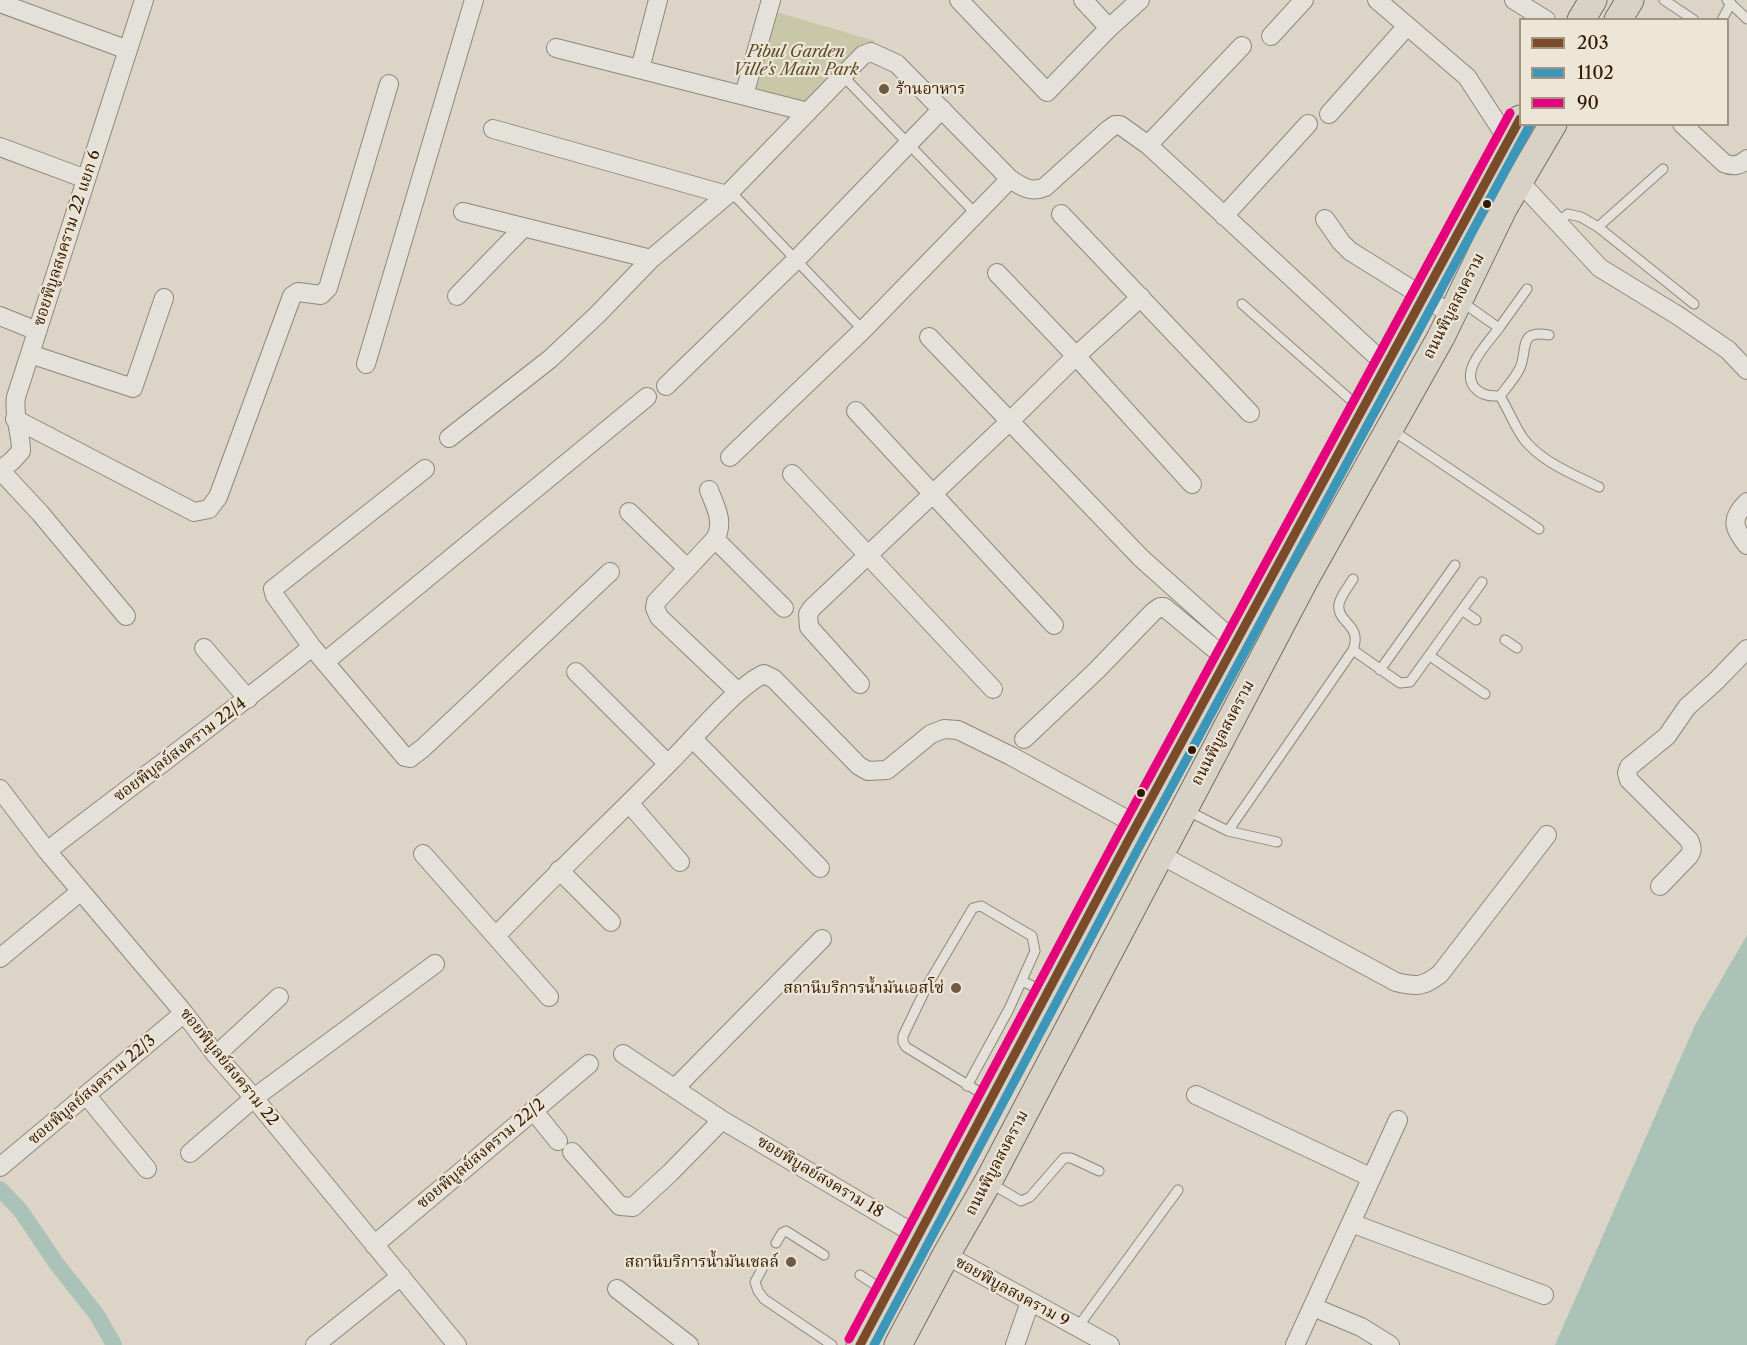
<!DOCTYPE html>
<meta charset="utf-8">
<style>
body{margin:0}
#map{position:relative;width:1747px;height:1345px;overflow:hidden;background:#dcd4c6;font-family:"Libre Caslon Text",serif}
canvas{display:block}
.legend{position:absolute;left:1519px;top:18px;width:210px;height:108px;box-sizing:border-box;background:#ede5d5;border:2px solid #a39380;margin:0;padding:8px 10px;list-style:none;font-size:18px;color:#341900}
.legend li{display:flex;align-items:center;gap:12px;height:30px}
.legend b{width:30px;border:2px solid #a39380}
</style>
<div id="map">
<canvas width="1747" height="1345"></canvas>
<ul class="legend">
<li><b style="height:8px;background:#7a4b2a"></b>203</li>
<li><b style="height:8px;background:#3c96b9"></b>1102</li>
<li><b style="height:8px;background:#e5007d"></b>90</li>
</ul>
</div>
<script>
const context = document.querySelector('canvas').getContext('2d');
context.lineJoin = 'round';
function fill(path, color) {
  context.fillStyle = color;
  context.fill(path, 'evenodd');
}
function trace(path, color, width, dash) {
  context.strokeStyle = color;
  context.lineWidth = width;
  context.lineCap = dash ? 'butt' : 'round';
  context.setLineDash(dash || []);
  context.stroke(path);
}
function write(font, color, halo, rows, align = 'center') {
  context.font = font + ' "Libre Caslon Text","Noto Serif Thai",serif';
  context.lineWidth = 4.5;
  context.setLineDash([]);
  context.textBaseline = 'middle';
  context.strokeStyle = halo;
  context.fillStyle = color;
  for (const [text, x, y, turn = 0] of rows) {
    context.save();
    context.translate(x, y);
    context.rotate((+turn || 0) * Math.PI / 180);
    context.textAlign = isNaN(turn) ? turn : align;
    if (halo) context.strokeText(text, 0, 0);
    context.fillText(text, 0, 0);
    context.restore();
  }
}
fill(new Path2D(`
 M766 9 875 41 808 109 745 92Z`), '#c8c7a8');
fill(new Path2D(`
 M1747 935V1345H1555L1695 1025Z`), '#aac2b8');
trace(new Path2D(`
 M0 1189 21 1211 56 1263 97 1315 114 1345`), '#aac2b8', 16);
const service = new Path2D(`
 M1664 0 1694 20
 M1727 0 1747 19
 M1722 20 1731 3
 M843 76 976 214
 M731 192 863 330
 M1557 223 1568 214 1581 217 1598 227 1663 169
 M1598 227 1694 304
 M1462 302 1499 328C1488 343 1457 373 1477 390 1484 396 1491 396 1500 396 1507 387 1515 378 1520 368 1528 349 1518 329 1549 335
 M1242 304 1361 409
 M1499 328 1527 289
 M1500 396C1508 409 1514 425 1523 438 1541 462 1573 474 1599 487
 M1392 430 1539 529
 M1462 610 1476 620
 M1505 640 1517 648
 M1353 650 1400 683 1410 682 1482 582
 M1430 656 1485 694
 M1380 670 1455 565
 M1186 810 1228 831 1277 842
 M1228 831 1353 650C1363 624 1336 623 1339 604 1341 595 1349 586 1353 579
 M1022 981 1045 992
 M967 1086 1009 1009 1035 951 1032 936 981 906 973 908 928 984 903 1036V1042L906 1047 989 1098
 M990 1183 1021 1201 1030 1197 1064 1158H1071L1099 1171
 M776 1243 782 1233 786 1231 824 1255
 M764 1265 755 1282 758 1291 764 1299 832 1345
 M860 1275 886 1292
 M1077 1328 1178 1190`);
const minor = new Path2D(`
 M959 0 1047 92 1109 28 1140 0
 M1083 0 1109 28
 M1377 0 1467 77 1508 140
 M1514 0 1546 20
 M0 3 128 50
 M1271 36 1304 0
 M556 48 808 112
 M640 69 658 0
 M744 95 771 0
 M1329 114 1407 26
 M1682 124 1724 163C1732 167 1740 166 1747 159
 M493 129 727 195
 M1148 145 1242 46
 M0 147 86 179
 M1519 181 1600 268 1677 315 1728 350 1747 370
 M463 212 651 259
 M1061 214 1250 413
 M1224 216 1308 124
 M1325 219 1341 242 1350 251 1451 314
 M997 273 1076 356 1192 484
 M457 296 524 227
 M0 316 37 331
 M929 337 1141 558 1236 643
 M30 354 133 388 164 298
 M366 364 474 0
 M666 386 797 259 942 109
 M856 411 1054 625
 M15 419 194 512 209 509 218 497 292 296 298 292 321 295 328 288 389 84
 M449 438 550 359 597 315 651 259 727 195 863 55 871 52 897 64 1010 179C1022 187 1031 193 1045 187L1108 130 1115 125H1120L1148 145 1386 365
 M730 457 863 330 1010 179
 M425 469 273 589 275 596 312 647 405 757 410 758 423 748 610 572
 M0 470 12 461 21 451C21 432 13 416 16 397L144 0
 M0 470 40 513 126 616
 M792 474 993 689
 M709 490C715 506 725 522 715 539L656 602 655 608 659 617 738 692
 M1747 502C1730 519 1733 527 1747 545
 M629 512 687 568
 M715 539 784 608
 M204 648 248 699
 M326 661 647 397
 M576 672 668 764
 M860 684 809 627 808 614 812 608 1010 421 1076 356 1141 297
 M693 739 820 868
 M1024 739 1096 671 1153 612 1160 607H1164L1228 660
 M0 789 47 851 184 1013 216 1055 254 1098 457 1345
 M629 803 680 862
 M47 851C135 783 225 717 312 647
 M423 854 549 997
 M1159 854 1396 982C1417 987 1423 987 1440 974L1547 835
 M559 870 611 922
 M1660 886 1689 856C1693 850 1692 847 1689 840L1629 780 1627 773 1629 767 1667 736 1687 707 1716 681 1747 649
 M496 936C553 876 613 820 671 761 694 738 737 686 764 674L774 679 859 766 868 771 887 770 931 734 944 729 958 730 1011 756 1137 825
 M0 958 81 891
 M623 1054 722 1120 918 1236
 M216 1055 279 997
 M675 1088 822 939
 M1196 1095 1370 1177
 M87 1096 147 1169
 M533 1110 558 1141
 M572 1152 620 1206 633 1207 670 1173 722 1120
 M190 1153 254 1098 435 964
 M0 1167 184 1013
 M1351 1223 1544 1295
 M374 1245 589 1064
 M946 1255 1110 1345
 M617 1289 689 1345
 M1313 1307 1361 1327 1390 1345
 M315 1345 401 1276
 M1015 1345 1030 1302
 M1295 1345 1398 1120`);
const primary = new Path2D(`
 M1581 20 1593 0
 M1618 20 1630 0
 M860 1345C905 1263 947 1180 991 1098 1112 869 1236 641 1361 415 1415 317 1463 215 1520 119
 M898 1345 946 1255 988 1182 1304 581 1441 337 1503 209 1553 124`);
trace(service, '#8f877c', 11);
trace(minor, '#8f877c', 20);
trace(primary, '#766e62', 29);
trace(service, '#e4e0da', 9);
trace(minor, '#e4e0da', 18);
trace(primary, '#d8d1c5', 27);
trace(new Path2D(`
 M860 1345 1128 841 1520 119`), '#7a4b2a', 9);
trace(new Path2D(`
 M874 1345 1139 847 1530 125`), '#3c96b9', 9);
trace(new Path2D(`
 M849 1339 1118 835 1510 113`), '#e5007d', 9);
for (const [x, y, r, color] of [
 [884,89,6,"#6f5a45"],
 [1487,204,5,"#341900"],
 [1192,750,5,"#341900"],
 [1141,793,5,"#341900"],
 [956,988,6,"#6f5a45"],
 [791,1262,6,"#6f5a45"]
]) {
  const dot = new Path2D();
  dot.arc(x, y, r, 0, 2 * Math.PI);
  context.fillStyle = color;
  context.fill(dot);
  trace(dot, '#ede5d5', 2);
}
write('italic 16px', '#5c4a2b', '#ede5d5', [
 ["Pibul Garden",796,52],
 ["Ville's Main Park",796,70]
]);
write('16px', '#341900', '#ede5d5', [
 ["ร้านอาหาร",896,89,"left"],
 ["สถานีบริการน้ำมันเอสโซ่",944,988],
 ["สถานีบริการน้ำมันเชลล์",779,1262]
], 'right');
write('16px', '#341900', '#ede5d5', [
 ["ซอยพิบูลสงคราม 22 แยก 6",67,238,-72],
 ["ถนนพิบูลสงคราม",1454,306,-63],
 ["ถนนพิบูลสงคราม",1223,733,-62],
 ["ซอยพิบูลย์สงคราม 22/4",180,750,-37],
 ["ซอยพิบูลย์สงคราม 22",229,1067,51],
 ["ซอยพิบูลย์สงคราม 22/3",92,1090,-40],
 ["ซอยพิบูลย์สงคราม 22/2",481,1154,-40],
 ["ถนนพิบูลสงคราม",997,1163,-62],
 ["ซอยพิบูลย์สงคราม 18",820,1177,31],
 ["ซอยพิบูลสงคราม 9",1012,1292,29]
]);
</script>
